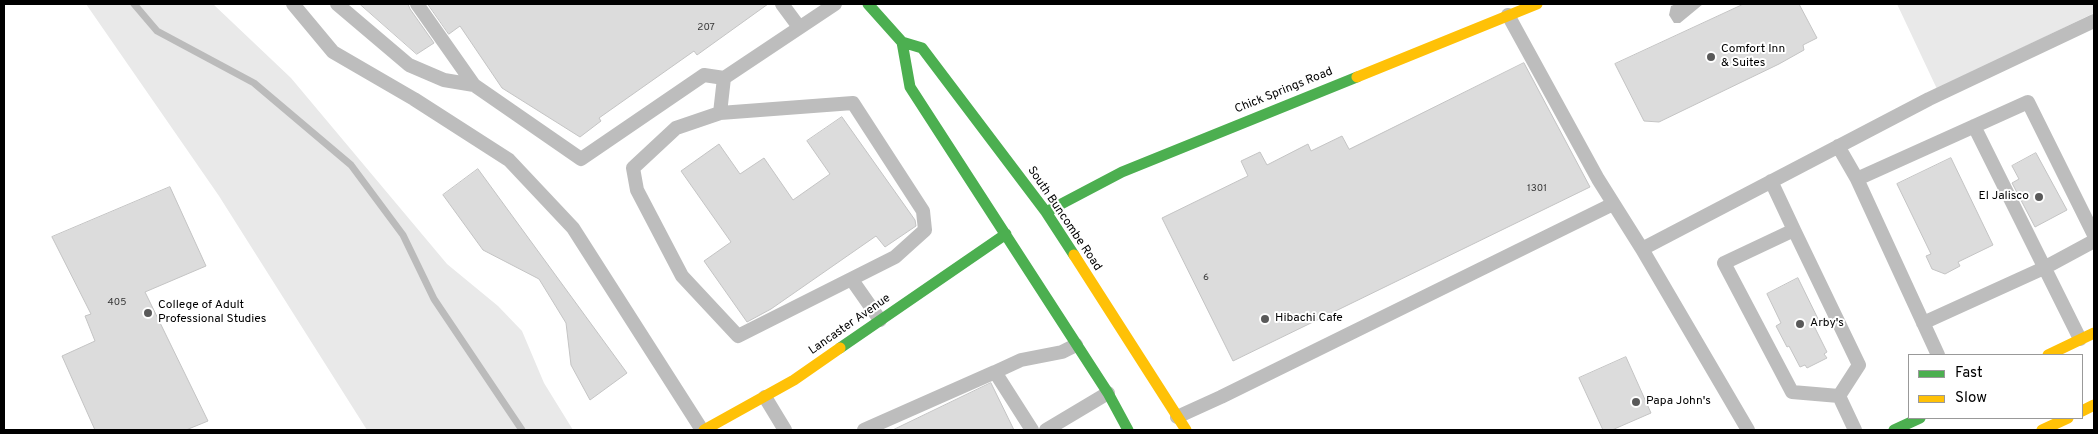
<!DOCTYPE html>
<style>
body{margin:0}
#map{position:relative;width:2098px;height:434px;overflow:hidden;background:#fff;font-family:Overpass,sans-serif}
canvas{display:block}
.frame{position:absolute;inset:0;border:5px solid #000;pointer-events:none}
.legend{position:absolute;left:1908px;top:354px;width:175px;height:65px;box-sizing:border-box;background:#fff;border:1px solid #999;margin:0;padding:6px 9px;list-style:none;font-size:15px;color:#000}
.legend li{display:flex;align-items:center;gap:10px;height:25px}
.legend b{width:25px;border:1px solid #999}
</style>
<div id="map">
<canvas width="2098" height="434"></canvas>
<div class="frame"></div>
<ul class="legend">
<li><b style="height:6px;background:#4caf50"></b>Fast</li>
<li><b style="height:6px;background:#ffc107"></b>Slow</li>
</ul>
</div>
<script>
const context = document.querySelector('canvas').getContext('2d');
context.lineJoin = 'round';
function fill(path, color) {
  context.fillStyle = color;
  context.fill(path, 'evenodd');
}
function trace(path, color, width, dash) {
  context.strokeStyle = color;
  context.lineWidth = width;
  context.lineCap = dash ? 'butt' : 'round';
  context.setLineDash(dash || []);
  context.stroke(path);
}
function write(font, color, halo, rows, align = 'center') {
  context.font = font + ' Overpass,sans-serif';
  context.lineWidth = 4;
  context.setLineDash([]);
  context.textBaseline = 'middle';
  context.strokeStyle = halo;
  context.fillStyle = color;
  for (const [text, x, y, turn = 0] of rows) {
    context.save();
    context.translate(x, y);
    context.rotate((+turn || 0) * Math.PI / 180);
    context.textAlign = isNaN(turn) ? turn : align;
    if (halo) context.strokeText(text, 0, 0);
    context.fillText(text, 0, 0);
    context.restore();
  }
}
fill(new Path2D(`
 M86 4H213L291 78 447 264 498 306 522 331 544 383 573 430H367L219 196Z
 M1897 4H2094V13L1937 89Z`), '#e9e9e9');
fill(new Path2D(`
 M1676 4H1703L1680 23H1674L1669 15 1671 6Z`), '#bbb');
trace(new Path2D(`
 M134 4 157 31 254 83 351 165 403 235 434 299 522 430`), '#bbb', 7);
const building = new Path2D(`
 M360 4H408L410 9 434 43 417 54Z
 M428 4H768L697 55 694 51 599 118 601 121 580 137 502 88 460 26 449 34Z
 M1744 4H1799L1817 38 1803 45 1804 50 1779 64 1659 122 1644 121 1615 64Z
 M1524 63 1590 187 1233 361 1162 218 1248 176 1241 161 1260 152 1267 165 1308 144 1311 151 1342 136 1349 149Z
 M842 117 915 220 916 226 885 247 876 236 771 309 747 322 704 261 731 242 681 171 719 144 740 174 764 158 793 200 830 174 807 141Z
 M2036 153 2067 210 2035 227 2012 183 2019 179 2012 166Z
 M1951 158 1993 245 1958 262 1960 266 1945 274 1932 269 1926 256 1931 254 1897 184Z
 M478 169 627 373 590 400 571 365 566 323 539 279 483 250 443 195Z
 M170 187 206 266 145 292 208 421 186 430H95L62 356 95 341 85 316 91 314 52 237Z
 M1798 278 1821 325 1815 328 1827 352 1824 354 1827 358 1807 368 1805 365 1800 367 1789 346 1787 347 1776 326 1781 323 1767 294Z
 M1626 357 1651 413 1612 430H1603L1579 378Z
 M991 383 1014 430H893Z`);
fill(building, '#dcdcdc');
trace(building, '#c4c4c4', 1);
trace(new Path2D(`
 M293 4 333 52 414 99 509 160 573 228 702 430
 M337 4 409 65 444 80 474 85
 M417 4 474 85 581 159 704 75 724 78
 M782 4 799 27
 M1508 15 1598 179 1642 249 1748 430
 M853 103 923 211 925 230 895 257 738 336 682 276 637 190 633 168 676 128 720 113Z
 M720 113 724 78 835 4
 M1974 126 2080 339
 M1838 146 1857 179 2028 102 2094 235
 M1857 179 1938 355
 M1771 181 1794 230
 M1794 230 1859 365 1839 396 1792 392 1724 263Z
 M1642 249 1929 99 2094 21
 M852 280 880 320
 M1923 323 2044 268 2094 241
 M1839 396 1855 430
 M765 397 785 430
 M1177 417 1221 397 1613 204
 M864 430 995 372
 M1032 430 995 372 1021 360 1062 352 1076 345
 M1046 430 1108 393`), '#bdbdbd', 14);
trace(new Path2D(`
 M868 4 902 42 922 48 1046 212 1074 255
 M902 42 910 87 1108 393 1128 430
 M1046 212 1122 172 1357 77
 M840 348 1006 234
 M1894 430 1920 418`), '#4caf50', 11);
trace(new Path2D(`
 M1357 77 1537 4
 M1074 255 1186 430
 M2048 355 2094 333
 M2082 411 2094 405
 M704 430 794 380 840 348
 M2042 430 2068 418`), '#ffc107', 11);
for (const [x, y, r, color] of [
 [1711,57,5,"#595959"],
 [2039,197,5,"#595959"],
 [148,313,5,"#595959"],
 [1265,319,5,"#595959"],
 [1800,324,5,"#595959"],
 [1636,402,5,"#595959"]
]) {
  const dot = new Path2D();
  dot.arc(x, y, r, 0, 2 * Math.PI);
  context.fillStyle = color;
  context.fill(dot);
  trace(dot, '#fff', 2);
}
write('10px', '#373737', null, [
 ["207",706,28],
 ["1301",1537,189],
 ["6",1206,278],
 ["405",117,303]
]);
write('12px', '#000', '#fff', [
 ["Comfort Inn",1721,50],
 ["& Suites",1721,64],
 ["El Jalisco",2029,197,"right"],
 ["College of Adult",158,306],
 ["Professional Studies",158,320],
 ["Hibachi Cafe",1275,319],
 ["Arby's",1810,324],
 ["Papa John's",1646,402]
], 'left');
write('12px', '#000', '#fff', [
 ["Chick Springs Road",1284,91,-22],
 ["South Buncombe Road",1064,219,56],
 ["Lancaster Avenue",850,325,-35]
]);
</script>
